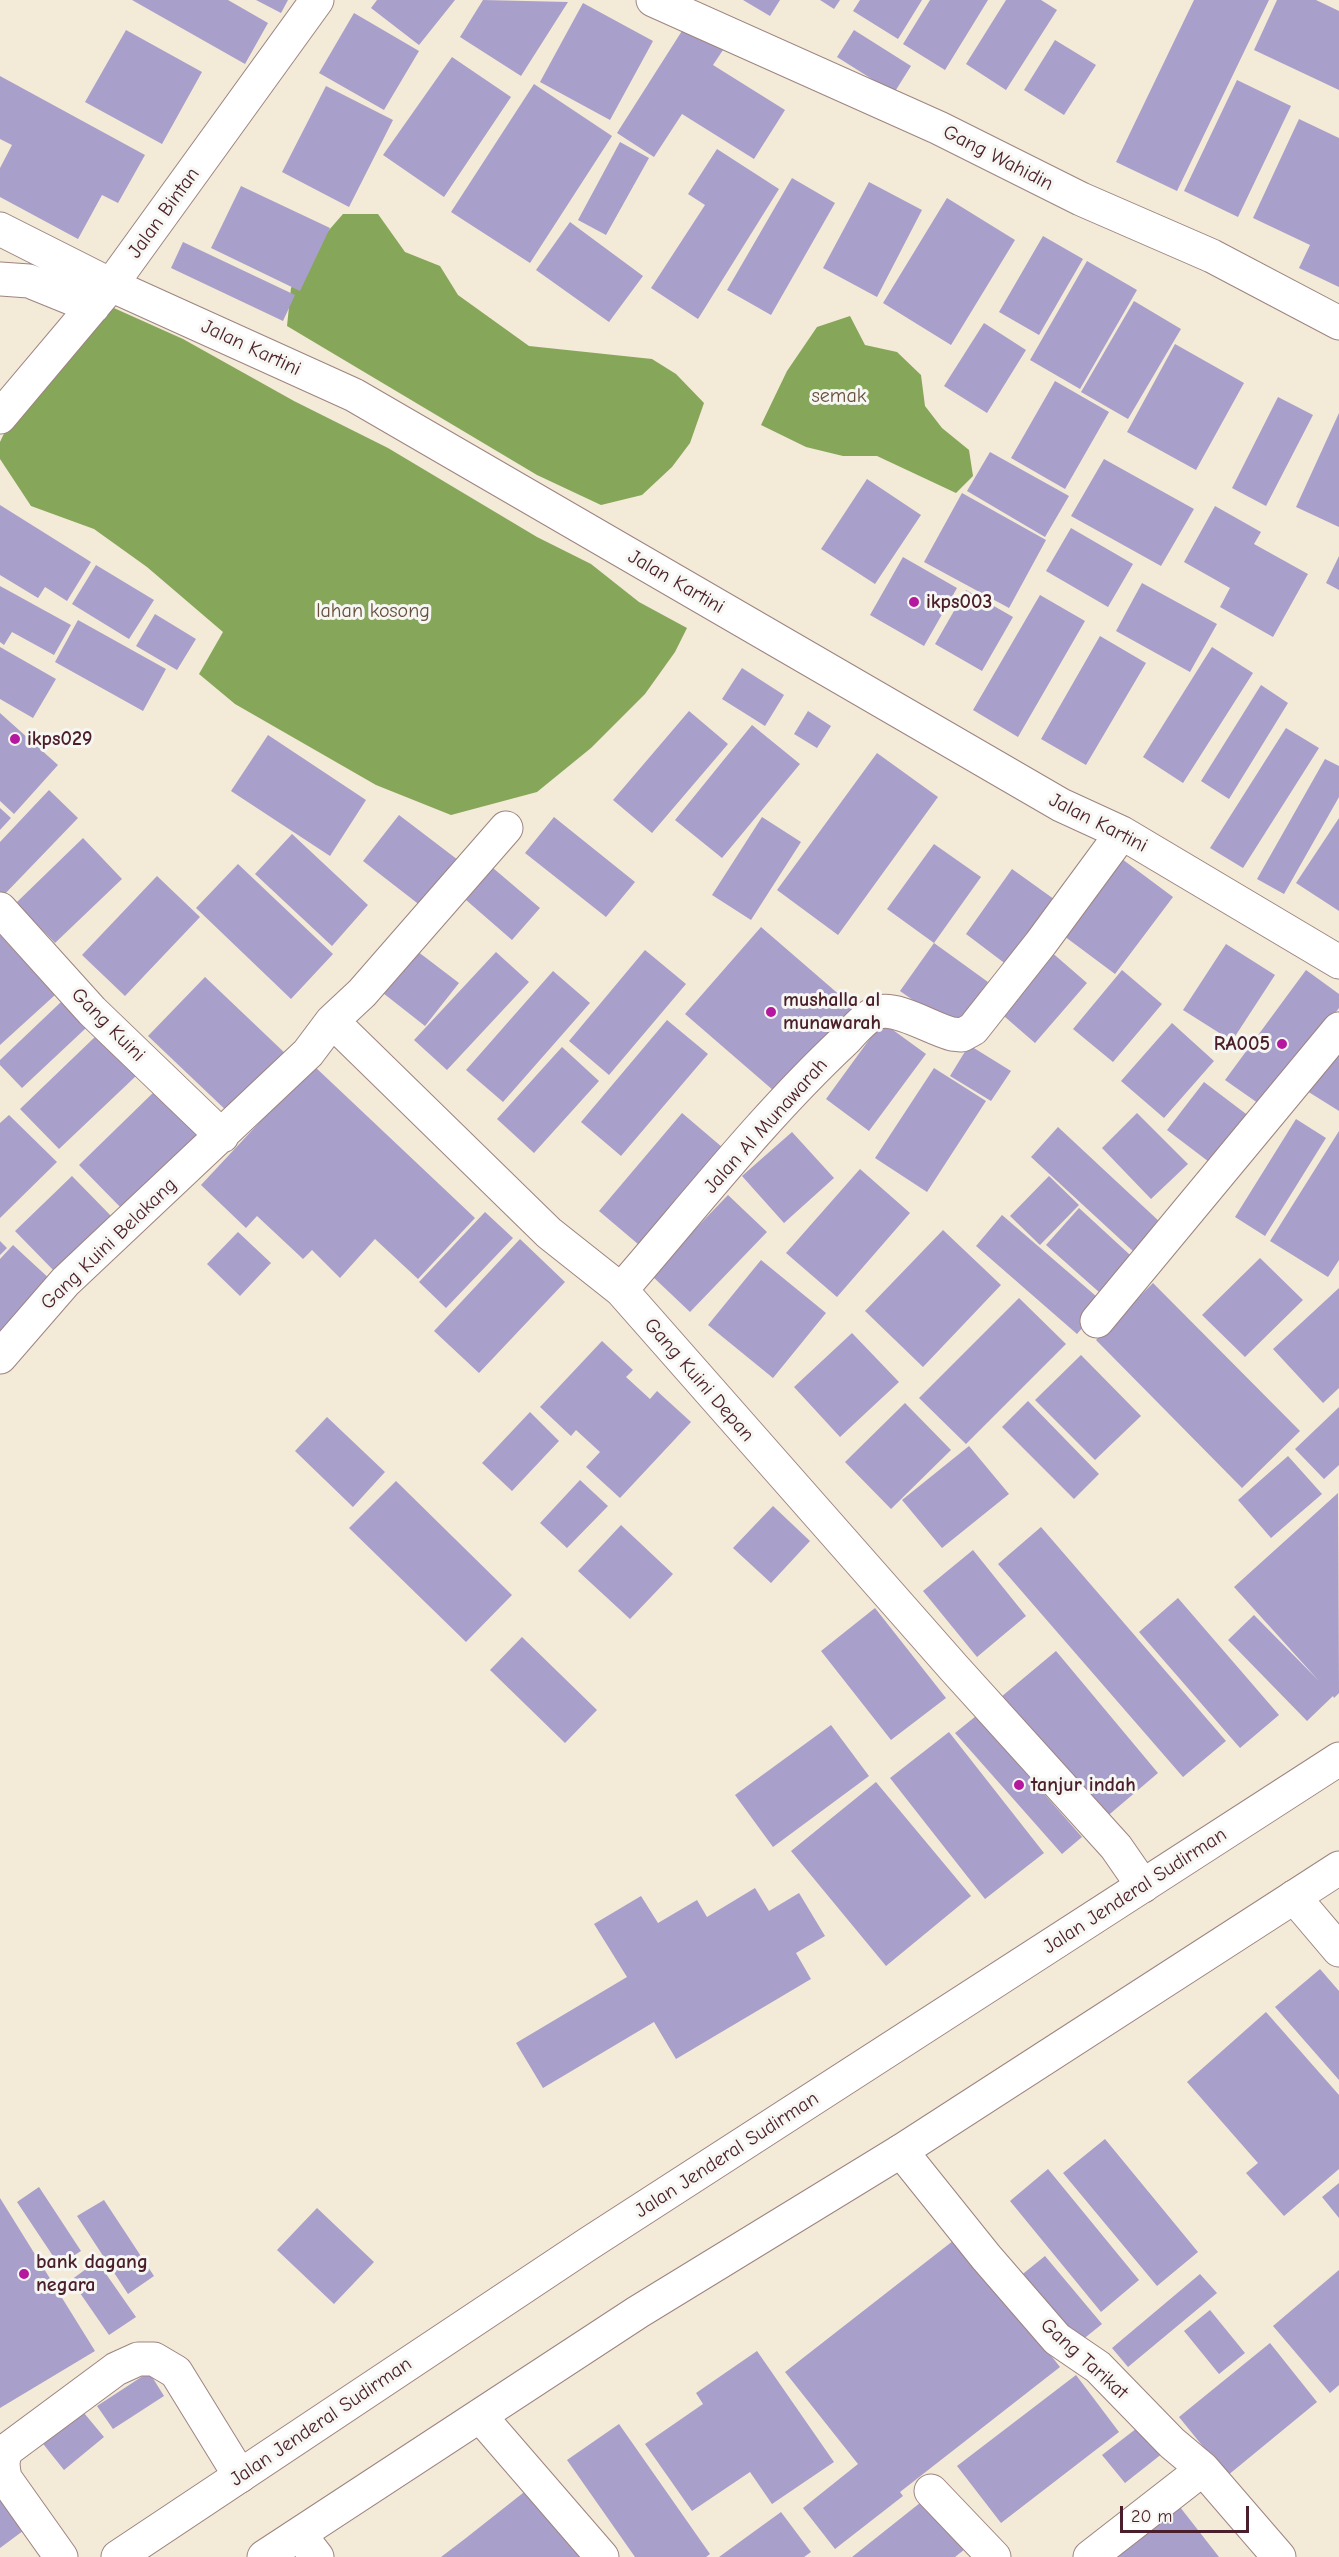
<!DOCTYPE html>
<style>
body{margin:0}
#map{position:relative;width:1339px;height:2557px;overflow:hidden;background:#f3ead7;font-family:"Comic Neue",sans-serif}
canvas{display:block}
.scale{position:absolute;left:1120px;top:2506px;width:129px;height:27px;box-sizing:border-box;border:3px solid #4a1f2b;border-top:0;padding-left:8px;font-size:18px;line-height:21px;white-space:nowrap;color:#4a1f2b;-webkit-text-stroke:4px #f6f6f2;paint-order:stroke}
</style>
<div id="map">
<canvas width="1339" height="2557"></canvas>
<div class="scale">20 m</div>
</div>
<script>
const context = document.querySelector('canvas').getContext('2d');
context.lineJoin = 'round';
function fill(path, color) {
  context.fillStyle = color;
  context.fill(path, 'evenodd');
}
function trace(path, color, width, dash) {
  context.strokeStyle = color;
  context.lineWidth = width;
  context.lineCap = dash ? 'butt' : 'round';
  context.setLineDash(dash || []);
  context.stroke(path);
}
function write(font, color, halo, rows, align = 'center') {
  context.font = font + ' "Comic Neue",sans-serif';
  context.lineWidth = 6;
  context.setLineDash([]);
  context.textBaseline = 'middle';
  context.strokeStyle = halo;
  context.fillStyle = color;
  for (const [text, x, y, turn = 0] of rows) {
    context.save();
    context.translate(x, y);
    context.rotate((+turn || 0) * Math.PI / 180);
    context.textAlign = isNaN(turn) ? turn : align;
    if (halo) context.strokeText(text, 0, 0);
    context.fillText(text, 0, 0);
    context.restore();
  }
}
fill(new Path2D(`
 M343 214H378L405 252 440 266 458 295 529 346 652 359 676 374 704 403 690 443 672 467 642 495 601 505 537 475 287 326 291 288 315 246Z
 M96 300 183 339 294 401 388 448 537 537 591 564 639 602 687 628 675 652 645 694 591 748 537 792 451 815 376 785 235 704 199 674 223 632 147 567 94 529 31 506 0 459V442L14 412Z
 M850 316 865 345 897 352 921 375 925 406 942 428 969 450 973 476 956 493 877 456H843L806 447 761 425 787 371 817 327Z`), '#86a65a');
fill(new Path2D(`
 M132 0H228L268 23 245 64Z
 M256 0H288L281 13Z
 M377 0H455L419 45 371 8Z
 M483 0 568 2 521 76 460 37Z
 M743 0H780L770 16Z
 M820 0H840L834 9Z
 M860 0H922L898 39 853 11Z
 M930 0H988L945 70 903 44Z
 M1006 0H1041L1057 10 1006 90 966 64Z
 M1194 0H1269L1177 191 1116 162Z
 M1277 0H1316L1339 11V90L1254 50Z
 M583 3 653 41 610 120 540 82Z
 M354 13 419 51 384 110 319 73Z
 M687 23 725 47 713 65 785 110 754 159 682 114 654 157 617 133Z
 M126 30 202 72 162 144 85 102Z
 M854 30 911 66 894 93 837 57Z
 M1055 40 1096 65 1064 115 1024 90Z
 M452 57 511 97 444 197 383 155Z
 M0 76 145 155 118 203 102 195 78 239 0 197V168L12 145 0 139Z
 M1237 80 1291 106 1238 217 1184 191Z
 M534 84 612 136 530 263 451 212Z
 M326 86 393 120 349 207 282 172Z
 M1299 119 1339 138V287L1299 268 1310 245 1253 218Z
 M620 142 649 158 606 235 578 220Z
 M717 149 779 189 698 319 651 288 705 205 688 194Z
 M792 178 835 203 771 315 727 290Z
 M869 182 922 210 877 297 823 268Z
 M241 186 330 228 300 291 211 248Z
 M947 198 1015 240 951 345 883 303Z
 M570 222 643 276 609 322 536 270Z
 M1043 236 1083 259 1039 335 999 312Z
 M183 242 295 295 283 321 171 268Z
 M1087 261 1137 290 1080 389 1030 360Z
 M1134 301 1181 329 1128 419 1081 392Z
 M984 323 1026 350 987 413 944 386Z
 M1175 344 1244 383 1196 470 1127 432Z
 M1055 381 1109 412 1065 489 1011 458Z
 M1278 397 1313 415 1266 506 1232 488Z
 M1339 413V527L1296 507Z
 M990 452 1069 496 1045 537 967 491Z
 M1104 459 1194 509 1161 566 1071 516Z
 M867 479 921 515 875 584 821 549Z
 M962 493 1046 540 1009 608 924 562Z
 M0 505 91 562 67 601 45 587 38 598 0 575Z
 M1215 506 1261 532 1254 544 1308 574 1273 637 1220 607 1230 588 1184 562Z
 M1071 528 1133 564 1108 607 1046 571Z
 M1339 556V590L1326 583Z
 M903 557 957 588 924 646 870 615Z
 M96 565 154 600 129 639 72 604Z
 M1142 583 1217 624 1190 672 1116 631Z
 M0 586 71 625 54 655 12 632 4 645 0 642Z
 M966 590 1013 617 982 671 935 644Z
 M1040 595 1085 621 1018 737 973 710Z
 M155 614 196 639 177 670 136 646Z
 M78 620 166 669 143 711 55 662Z
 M1100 636 1146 663 1086 765 1041 739Z
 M0 647 56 679 33 718 0 699Z
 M1212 647 1253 673 1183 783 1143 757Z
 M742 668 784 695 765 726 722 699Z
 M1261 685 1288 703 1229 799 1201 781Z
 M689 711 728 744 652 833 613 800Z
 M808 711 831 726 817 748 794 734Z
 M0 713 58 765 14 814 0 801Z
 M752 725 800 764 722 858 675 820Z
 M1286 728 1319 748 1243 868 1210 848Z
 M268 735 366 800 330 856 231 791Z
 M877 753 938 797 838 935 777 890Z
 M1325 759 1339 766V797L1284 894 1257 879Z
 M49 790 78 818 0 899V842Z
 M0 808 11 818 0 830Z
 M399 815 458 860 421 906 363 861Z
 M554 817 635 882 606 917 525 853Z
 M762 817 801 842 751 920 712 895Z
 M1339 818V911L1296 883Z
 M292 834 368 905 332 946 255 874Z
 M83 838 122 879 55 943 16 903Z
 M934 844 981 877 934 943 887 909Z
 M1122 859 1173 897 1115 974 1064 936Z
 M238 864 333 954 291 999 196 908Z
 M493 868 540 908 512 940 466 900Z
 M1012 869 1058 902 1011 968 966 934Z
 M157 876 200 917 125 996 82 955Z
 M761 927 857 1010 781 1097 685 1014Z
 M0 935 55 995 0 1045Z
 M934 943 988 982 954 1029 900 991Z
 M1226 944 1275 975 1232 1041 1183 1010Z
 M645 950 686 984 609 1075 569 1041Z
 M1049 950 1087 983 1035 1043 997 1010Z
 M417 951 459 983 425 1026 383 993Z
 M496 952 529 982 447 1070 414 1040Z
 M1122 970 1162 1004 1113 1062 1073 1029Z
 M1306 970 1339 994V1008L1265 1108 1225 1080Z
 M553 971 590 1003 503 1102 466 1070Z
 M205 977 288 1056 231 1115 148 1036Z
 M61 1002 86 1028 22 1088 0 1065V1060Z
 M667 1020 708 1054 621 1156 581 1122Z
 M882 1022 926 1054 869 1131 826 1099Z
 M1172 1023 1214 1061 1164 1118 1121 1081Z
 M97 1035 136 1076 59 1149 20 1109Z
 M1339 1041V1111L1307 1091Z
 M969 1045 1011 1071 991 1101 950 1076Z
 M562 1047 599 1081 534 1153 497 1119Z
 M313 1065 475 1218 418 1279 375 1239 340 1278 312 1250 303 1259 257 1216 246 1228 201 1185Z
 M934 1068 986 1101 927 1192 875 1158Z
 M1204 1082 1254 1120 1217 1168 1167 1130Z
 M158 1088 205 1138 126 1213 79 1165Z
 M682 1113 729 1153 645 1250 599 1211Z
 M1137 1113 1188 1164 1151 1199 1102 1148Z
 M9 1115 57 1162 0 1218V1123Z
 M1296 1119 1326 1138 1265 1236 1235 1217Z
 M1058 1127 1161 1223 1134 1252 1031 1157Z
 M1339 1131V1260L1328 1277 1270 1241Z
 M792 1132 834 1178 784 1223 742 1176Z
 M860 1169 910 1213 837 1297 786 1253Z
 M72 1176 114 1219 57 1274 15 1231Z
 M1049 1176 1079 1205 1040 1245 1010 1216Z
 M728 1195 767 1232 690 1312 651 1275Z
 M1079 1208 1141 1265 1108 1300 1046 1245Z
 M485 1212 513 1238 446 1308 419 1282Z
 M1002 1215 1104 1303 1077 1334 976 1246Z
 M943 1230 1001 1285 923 1367 865 1311Z
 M238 1232 271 1263 240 1296 207 1264Z
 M520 1239 565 1282 479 1373 434 1331Z
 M0 1241 7 1248 0 1255Z
 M13 1245 52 1281 0 1338V1259Z
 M1260 1258 1303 1300 1245 1357 1202 1315Z
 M761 1260 826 1313 773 1378 708 1325Z
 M1153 1283 1300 1431 1242 1488 1096 1340Z
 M1339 1288V1388L1323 1403 1273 1349Z
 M1019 1298 1066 1344 966 1444 919 1398Z
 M852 1333 899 1382 840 1437 794 1387Z
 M602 1341 633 1370 626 1377 650 1399 657 1391 691 1422 620 1498 586 1467 600 1452 576 1430 571 1436 540 1407Z
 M1081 1355 1141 1416 1095 1460 1035 1400Z
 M1028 1401 1099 1474 1074 1499 1002 1427Z
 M905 1403 951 1450 891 1509 845 1462Z
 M1339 1407V1465L1324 1479 1295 1449Z
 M530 1412 559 1441 512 1491 482 1463Z
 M327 1417 385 1472 353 1507 295 1451Z
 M969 1446 1009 1494 942 1548 902 1500Z
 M1288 1456 1322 1494 1271 1538 1238 1500Z
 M580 1480 608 1506 567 1548 540 1523Z
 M396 1481 512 1595 466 1642 349 1528Z
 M1338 1493 1339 1693 1334 1698 1333 1696 1307 1721 1228 1640 1254 1615 1319 1681 1234 1587Z
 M773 1506 810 1541 771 1583 733 1548Z
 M621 1525 673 1574 630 1619 578 1571Z
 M1041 1527 1226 1741 1183 1777 998 1564Z
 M973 1550 1026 1616 977 1657 923 1591Z
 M1178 1598 1279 1715 1240 1748 1139 1632Z
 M875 1608 946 1698 891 1740 821 1651Z
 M522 1637 597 1710 565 1743 490 1670Z
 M1056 1651 1158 1773 1104 1819 1001 1697Z
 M976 1716 1082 1837 1062 1854 955 1733Z
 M831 1725 869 1776 773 1847 735 1795Z
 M949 1732 1044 1853 985 1899 890 1778Z
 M876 1782 971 1896 886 1966 791 1851Z
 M755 1888 769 1911 799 1893 825 1936 796 1953 811 1979 676 2059 654 2022 543 2088 516 2043 627 1977 594 1924 641 1896 658 1923 697 1900 707 1917Z
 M1320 1969 1339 1991V2080L1275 2007Z
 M1266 2012 1339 2095V2169L1284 2216 1246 2173 1258 2163 1187 2082Z
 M1105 2139 1198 2252 1157 2286 1063 2173Z
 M1048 2169 1139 2280 1101 2312 1010 2201Z
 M1339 2183V2218L1322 2197Z
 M39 2187 81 2251 59 2265 17 2202Z
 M0 2198 95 2351 0 2408Z
 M104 2200 154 2276 128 2294 77 2216Z
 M317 2208 374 2262 334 2304 277 2250Z
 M958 2237 1060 2367 900 2492 903 2496 835 2549 803 2508 858 2464 785 2372Z
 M1045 2256 1102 2324 1076 2345 1019 2277Z
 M97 2261 136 2317 109 2335 71 2280Z
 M1339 2270V2385L1330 2393 1273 2326Z
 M1200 2274 1217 2293 1128 2367 1112 2348Z
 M1210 2310 1245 2353 1219 2374 1184 2331Z
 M1270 2343 1317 2402 1227 2476 1179 2417Z
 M757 2351 834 2462 772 2504 750 2472 692 2511 645 2444 703 2404 696 2393Z
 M149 2372 164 2396 113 2429 97 2406Z
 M1076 2375 1119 2432 1001 2523 957 2466Z
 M79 2407 104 2437 64 2470 40 2440Z
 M619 2424 710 2554 706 2557H635L567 2460Z
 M1141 2425 1163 2453 1125 2483 1102 2455Z
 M528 2489 581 2557H441L466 2538Z
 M0 2491 27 2528 0 2548Z
 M930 2495 970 2545 955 2557H852Z
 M1180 2507 1219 2557H1116Z
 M781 2512 811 2552 804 2557H719Z`), '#a99fcb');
const minor = new Path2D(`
 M653 0 939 128 1081 199 1212 256 1339 323
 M0 229 111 285 354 395 1061 805 1122 833 1339 962
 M0 279 29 281 93 307
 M0 417 111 285 317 0
 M0 909 92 1011 222 1136
 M332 1021 362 993 506 828
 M621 1290C694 1206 763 1117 844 1041 853 1032 866 1015 879 1012 898 1007 932 1029 952 1034L962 1035 973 1029 1041 943 1122 833
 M1097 1321 1339 1029
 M0 1357 65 1282 308 1053 332 1021 549 1233 621 1290 954 1668 1116 1847 1143 1886
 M1294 1897 1339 1950
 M901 2151 986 2257 1057 2339 1098 2367 1172 2443 1203 2469 1279 2557
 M480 2416 602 2557
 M931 2491 994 2557
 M300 2535 317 2557
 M61 2557 5 2478C3 2467 1 2459 8 2449L116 2369 138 2359H154L176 2372 240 2476
 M1090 2557 1203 2469`);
const major = new Path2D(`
 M118 2557 588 2244 1339 1759
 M264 2557 638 2312 901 2151 1339 1868`);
trace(minor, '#9e8481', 35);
trace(major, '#9e8481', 35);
trace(minor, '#fff', 33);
trace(major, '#fff', 33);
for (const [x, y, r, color] of [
 [914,602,6,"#b5179e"],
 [15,739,6,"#b5179e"],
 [771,1012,6,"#b5179e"],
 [1282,1044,6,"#b5179e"],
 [1019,1785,6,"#b5179e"],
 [24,2274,6,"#b5179e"]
]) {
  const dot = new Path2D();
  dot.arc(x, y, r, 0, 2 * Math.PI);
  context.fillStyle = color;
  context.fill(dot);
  trace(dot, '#f6f6f2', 2);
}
write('20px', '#4a1f2b', '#f6f6f2', [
 ["Gang Wahidin",998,158,27],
 ["Jalan Bintan",164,213,-54],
 ["Jalan Kartini",251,348,25],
 ["Jalan Kartini",676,582,30],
 ["Jalan Kartini",1098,823,27],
 ["Gang Kuini",108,1025,45],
 ["Jalan Al Munawarah",766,1126,-48],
 ["Gang Kuini Belakang",109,1244,-44],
 ["Gang Kuini Depan",699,1380,49],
 ["Jalan Jenderal Sudirman",1135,1891,-33],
 ["Jalan Jenderal Sudirman",727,2155,-33],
 ["Gang Tarikat",1084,2359,42],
 ["Jalan Jenderal Sudirman",321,2422,-34]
]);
write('20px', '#664f3c', '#f6f6f2', [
 ["semak",839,396],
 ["lahan kosong",373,611]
]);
write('bold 20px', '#4a1f2b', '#f6f6f2', [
 ["ikps003",926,602],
 ["ikps029",27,739],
 ["mushalla al",783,1000],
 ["munawarah",783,1023],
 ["RA005",1270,1044,"right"],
 ["tanjur indah",1031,1785],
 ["bank dagang",36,2262],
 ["negara",36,2285]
], 'left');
</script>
